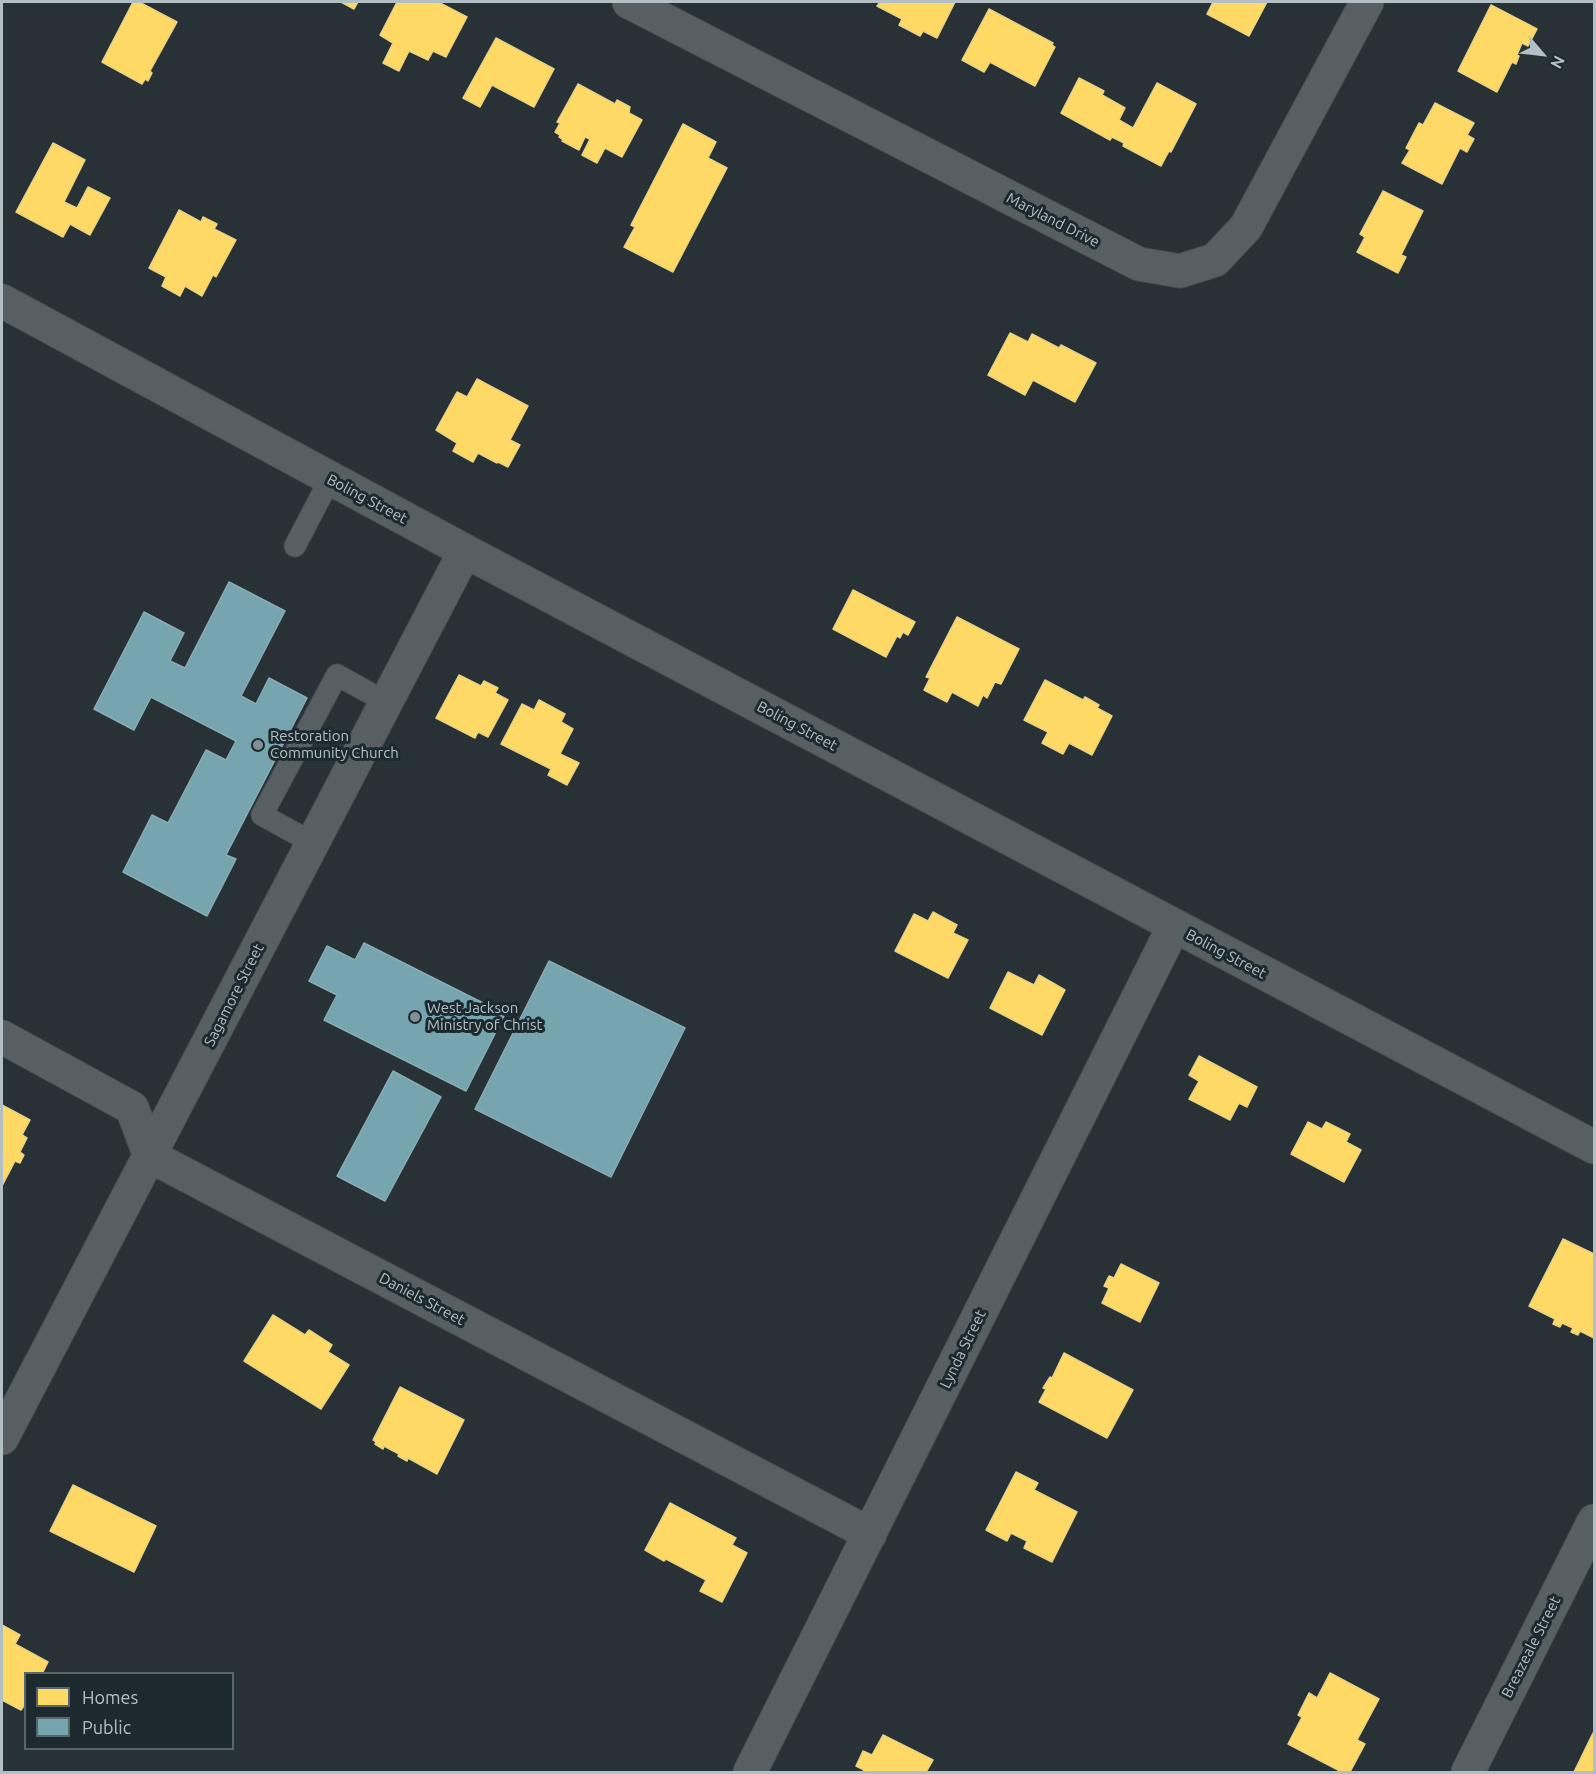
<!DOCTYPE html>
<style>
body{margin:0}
#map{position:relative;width:1596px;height:1774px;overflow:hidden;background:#283135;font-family:Ubuntu,sans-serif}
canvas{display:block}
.frame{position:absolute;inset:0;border:3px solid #b2c0c6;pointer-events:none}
.legend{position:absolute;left:24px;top:1672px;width:210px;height:78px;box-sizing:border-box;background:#1c2a2f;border:2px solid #58666b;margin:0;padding:8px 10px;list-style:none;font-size:18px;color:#b2c0c6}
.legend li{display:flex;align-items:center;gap:12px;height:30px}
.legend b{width:30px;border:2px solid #58666b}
.north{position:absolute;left:1512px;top:24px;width:60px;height:60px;-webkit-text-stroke:4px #1c2a2f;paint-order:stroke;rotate:118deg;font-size:16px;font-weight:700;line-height:24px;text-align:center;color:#b2c0c6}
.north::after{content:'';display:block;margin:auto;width:21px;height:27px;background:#b2c0c6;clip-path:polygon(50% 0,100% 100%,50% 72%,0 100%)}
</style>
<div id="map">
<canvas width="1596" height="1774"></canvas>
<div class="frame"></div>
<ul class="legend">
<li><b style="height:16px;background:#ffd966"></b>Homes</li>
<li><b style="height:16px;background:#76a5af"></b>Public</li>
</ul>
<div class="north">N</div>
</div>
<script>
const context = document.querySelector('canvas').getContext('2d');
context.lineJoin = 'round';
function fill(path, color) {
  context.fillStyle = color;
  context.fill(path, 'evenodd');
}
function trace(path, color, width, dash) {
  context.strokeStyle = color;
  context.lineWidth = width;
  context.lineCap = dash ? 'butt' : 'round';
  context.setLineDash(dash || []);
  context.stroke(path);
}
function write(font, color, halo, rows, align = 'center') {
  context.font = font + ' Ubuntu,sans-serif';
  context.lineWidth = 6;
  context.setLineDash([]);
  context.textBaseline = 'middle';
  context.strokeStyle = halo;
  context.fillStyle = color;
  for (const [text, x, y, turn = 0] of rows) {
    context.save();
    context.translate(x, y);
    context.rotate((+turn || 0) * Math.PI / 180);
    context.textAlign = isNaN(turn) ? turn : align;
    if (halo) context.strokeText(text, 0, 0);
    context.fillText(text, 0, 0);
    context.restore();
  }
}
const homes = new Path2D(`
 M133 2H139L177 22 150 71 152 73 148 81 145 79 142 84 102 62Z
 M341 2H358L354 9Z
 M397 2H441L440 3 467 17 446 57 433 51 428 60 409 51 399 71 383 63 393 43 380 35Z
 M880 2H955L937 38 923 31 920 36 899 25 902 19 877 6Z
 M1213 2H1267L1249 36 1207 14Z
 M1491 5 1537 29 1528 46 1522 43 1517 55 1519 56 1516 64 1512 62 1497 92 1458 71Z
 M989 9 1053 43 1052 45 1055 47 1035 86 990 62 984 72 962 60Z
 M496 38 554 69 534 107 492 85 480 107 463 98Z
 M1079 78 1104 91 1102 95 1125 108 1119 120 1133 128 1157 83 1196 104 1171 152 1169 151 1161 166 1123 146 1124 143 1112 137 1110 140 1061 113Z
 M578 84 615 104 617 100 630 107 629 113 642 120 622 157 605 148 597 163 582 155 590 139 585 137 579 150 562 141 563 140 559 137 560 135 555 132 560 123 557 122Z
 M1435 103 1474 123 1467 135 1474 139 1467 152 1460 148 1442 184 1402 163 1410 150 1406 148 1419 123 1423 125Z
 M683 124 716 142 708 158 727 168 673 272 624 247 635 227 631 225Z
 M53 143 85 160 64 202 77 208 88 187 110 198 90 235 70 224 63 237 16 212Z
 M1383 191 1423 211 1401 255 1406 257 1398 273 1357 252 1365 237 1360 234Z
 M179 210 201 222 203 217 217 224 214 229 236 240 216 277 213 275 202 296 185 286 180 296 162 286 166 277 149 268Z
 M1010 333 1028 342 1032 334 1059 348 1061 345 1096 363 1075 402 1033 380 1025 395 988 375Z
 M477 379 528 406 510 440 520 445 508 467 498 462 497 463 478 453 473 462 453 451 457 443 436 430 457 392 467 397Z
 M853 590 915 622 908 635 903 632 900 638 897 636 886 657 833 629Z
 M957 617 1019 649 1001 684 995 682 987 698 983 695 978 706 952 692 947 702 924 690 930 678 926 677Z
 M459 675 481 686 484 681 498 688 495 693 508 700 488 737 478 732 475 738 436 718Z
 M1045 680 1083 700 1085 697 1099 705 1097 708 1112 716 1092 755 1069 743 1063 754 1042 743 1048 732 1024 720Z
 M539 700 565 714 561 722 573 729 560 754 579 763 567 785 548 775 551 769 501 744 522 704 534 710Z
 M933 912 957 925 953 933 968 940 948 978 895 951 914 914 928 921Z
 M1008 972 1034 985 1039 975 1065 990 1042 1035 990 1008Z
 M1199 1056 1257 1087 1247 1107 1239 1103 1230 1120 1189 1099 1199 1081 1189 1075Z
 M2 1105 30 1120 22 1135 27 1138 20 1152 24 1155 20 1163 15 1161 2 1186Z
 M1308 1122 1322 1129 1326 1122 1350 1134 1346 1142 1361 1150 1344 1182 1291 1154Z
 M1563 1239 1594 1254V1338L1580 1331 1578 1335 1571 1332 1573 1328 1562 1323 1560 1327 1553 1324 1555 1319 1529 1306Z
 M1121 1264 1159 1283 1140 1322 1102 1303 1109 1288 1104 1286 1109 1276 1114 1278Z
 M273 1315 305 1335 309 1330 332 1345 328 1352 349 1365 321 1409 244 1361Z
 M1064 1353 1133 1390 1107 1438 1039 1402 1046 1389 1043 1388 1050 1377 1052 1378Z
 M400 1387 464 1420 437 1474 408 1458 407 1461 398 1456 399 1454 384 1446 383 1449 375 1444 376 1442 373 1440Z
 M1016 1472 1038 1483 1034 1490 1077 1512 1052 1562 1024 1548 1027 1541 1011 1533 1007 1541 986 1530Z
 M73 1485 156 1526 134 1572 50 1531Z
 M670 1503 736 1538 732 1545 747 1553 722 1602 700 1591 706 1580 666 1559 664 1561 645 1550Z
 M2 1625 20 1635 15 1644 48 1662 42 1674H26V1703L21 1710 2 1700Z
 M1330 1673 1379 1699 1357 1740 1365 1744 1350 1772H1342L1288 1744 1302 1717 1298 1715 1309 1693 1317 1698Z
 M1594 1731V1772H1574Z
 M883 1735 933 1760 926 1772H863L864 1770 856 1766 863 1751 872 1755Z`);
fill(homes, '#ffd966');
trace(homes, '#e8d283', 1.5);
const public = new Path2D(`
 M229 582 285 611 241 696 256 704 269 678 307 698 226 855 236 859 207 916 123 872 152 815 168 823 206 750 226 760 236 741 151 697 134 730 94 709 144 612 184 633 170 661 185 668Z
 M364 943 505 1014 466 1091 324 1020 337 995 309 981 327 946 355 960Z
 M549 961 685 1028 611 1177 475 1109Z
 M393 1071 441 1097 385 1201 337 1176Z`);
fill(public, '#76a5af');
trace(public, '#88adb6', 1.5);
const service = new Path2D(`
 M295 546 330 479
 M313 843 262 815 337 675 386 702`);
const minor = new Path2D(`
 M629 2 1139 264 1180 271 1215 260 1246 227 1367 2
 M2 1037 132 1108 150 1156 870 1534
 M2 1438 465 551
 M750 1772 1174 926
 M1468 1772 1594 1521`);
const tertiary = new Path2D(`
 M2 301 465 551 1594 1147`);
trace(service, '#464d50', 23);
trace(minor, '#464d50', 35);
trace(tertiary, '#464d50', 35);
trace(service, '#585f63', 21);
trace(minor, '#585f63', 33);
trace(tertiary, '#585f63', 33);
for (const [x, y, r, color] of [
 [258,745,6,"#828e93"],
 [415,1017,6,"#828e93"]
]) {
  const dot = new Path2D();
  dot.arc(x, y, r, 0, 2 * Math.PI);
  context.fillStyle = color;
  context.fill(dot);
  trace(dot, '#1c2a2f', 2);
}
write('15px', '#b2c0c6', '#1c2a2f', [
 ["Maryland Drive",1053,220,27],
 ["Boling Street",367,499,28],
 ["Boling Street",797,726,28],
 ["Boling Street",1226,954,28],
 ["Sagamore Street",234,995,-63],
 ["Daniels Street",422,1299,28],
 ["Lynda Street",963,1349,-64],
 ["Breazeale Street",1531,1647,-63]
]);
write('15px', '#b2c0c6', '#1c2a2f', [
 ["Restoration",270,736],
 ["Community Church",270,753],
 ["West Jackson",427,1008],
 ["Ministry of Christ",427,1025]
], 'left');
</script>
